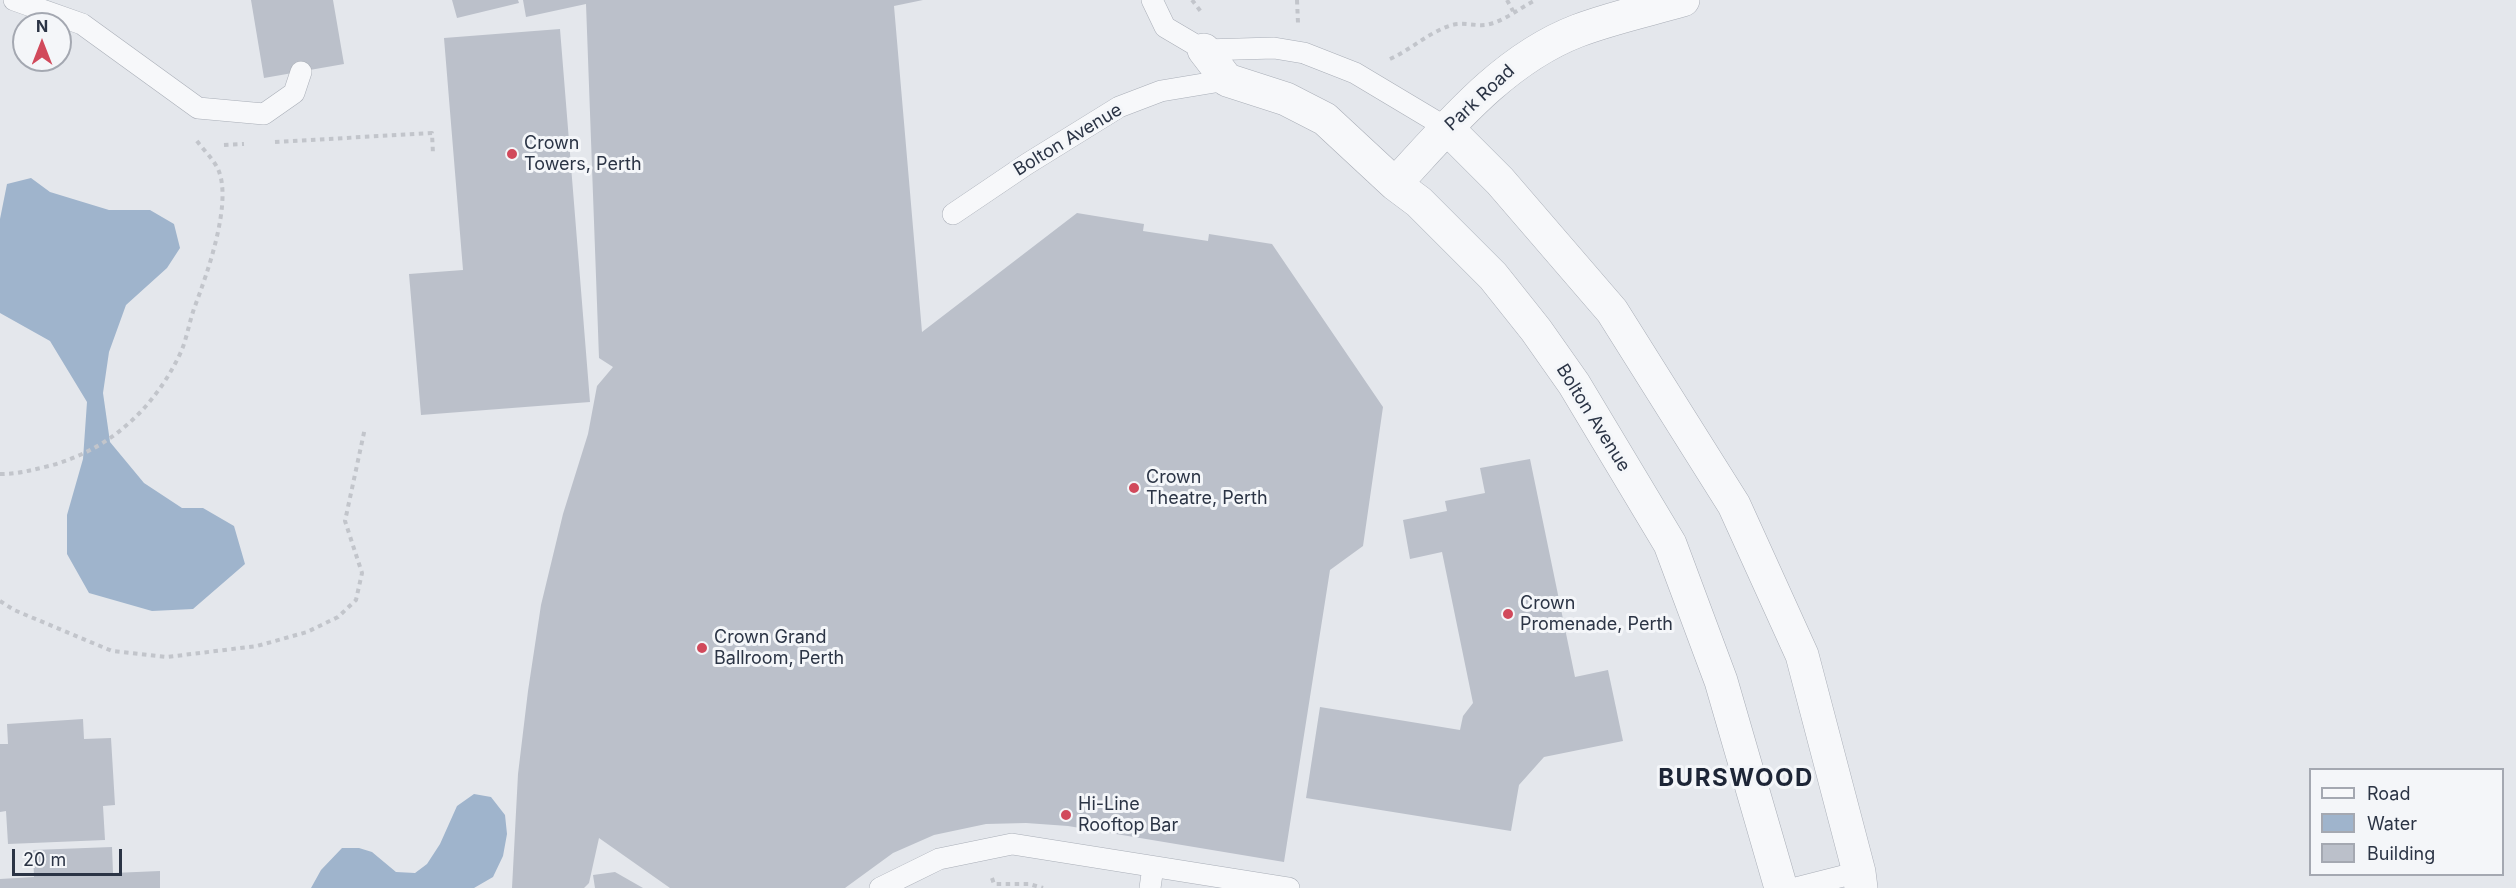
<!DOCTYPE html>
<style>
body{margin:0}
#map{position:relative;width:2516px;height:888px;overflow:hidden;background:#e4e7ec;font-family:Inter,sans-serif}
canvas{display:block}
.legend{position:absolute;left:2309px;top:768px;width:195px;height:108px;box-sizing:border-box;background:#f4f6f9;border:2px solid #a4a8b1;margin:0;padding:8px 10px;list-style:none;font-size:18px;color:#2b3445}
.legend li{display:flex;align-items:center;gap:12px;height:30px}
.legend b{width:30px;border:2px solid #a4a8b1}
.north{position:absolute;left:12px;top:12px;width:60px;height:60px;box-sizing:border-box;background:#f4f6f9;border:2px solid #a4a8b1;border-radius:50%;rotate:0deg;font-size:16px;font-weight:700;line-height:24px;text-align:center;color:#2b3445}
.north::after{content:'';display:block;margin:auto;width:21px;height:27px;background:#d1495b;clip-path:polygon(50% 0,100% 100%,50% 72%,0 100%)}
.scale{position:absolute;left:12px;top:849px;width:110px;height:27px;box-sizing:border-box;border:3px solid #2b3445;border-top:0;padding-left:8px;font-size:18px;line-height:21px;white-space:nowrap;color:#2b3445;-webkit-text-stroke:4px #f4f6f9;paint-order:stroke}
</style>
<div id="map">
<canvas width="2516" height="888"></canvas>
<ul class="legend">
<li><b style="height:8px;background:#f7f8fa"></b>Road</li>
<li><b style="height:16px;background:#9fb4cc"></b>Water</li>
<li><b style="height:16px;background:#bbc0ca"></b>Building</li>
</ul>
<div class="north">N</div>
<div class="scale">20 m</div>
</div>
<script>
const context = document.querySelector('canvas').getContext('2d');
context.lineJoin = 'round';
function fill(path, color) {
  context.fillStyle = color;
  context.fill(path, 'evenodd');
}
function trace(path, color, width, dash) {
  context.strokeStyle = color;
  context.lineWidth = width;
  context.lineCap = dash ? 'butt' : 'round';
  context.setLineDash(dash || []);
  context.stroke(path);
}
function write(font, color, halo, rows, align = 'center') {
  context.font = font + ' Inter,sans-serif';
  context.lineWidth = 6;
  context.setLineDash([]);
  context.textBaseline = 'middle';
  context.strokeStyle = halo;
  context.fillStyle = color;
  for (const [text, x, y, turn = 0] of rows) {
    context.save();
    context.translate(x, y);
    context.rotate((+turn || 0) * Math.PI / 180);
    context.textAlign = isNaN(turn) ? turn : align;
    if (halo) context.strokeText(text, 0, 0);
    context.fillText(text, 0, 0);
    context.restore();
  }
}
fill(new Path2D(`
 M31 178 50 192 109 210H150L174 224 180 248 167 268 126 305 109 352 103 393 110 442 144 483 182 508H203L234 526 245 564 193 609 152 611 89 593 67 554V515L83 459 87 402 50 341 0 313V219L7 184Z
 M474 794 491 797 505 815 507 834 503 856 493 877 474 888H311L321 870 342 848H359L372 852 396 872 415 873 427 864 440 844 457 806Z`), '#9fb4cc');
fill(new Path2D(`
 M251 0H333L344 64 264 78Z
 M452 0H518L519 3 457 18Z
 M523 0H923L894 6 922 332 1077 213 1144 224 1143 231 1208 241 1209 234 1272 244 1383 407 1363 546 1330 570 1284 862 1068 826 1026 823 986 824 934 835 893 853 845 888H670L599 838 589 883 584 888H512L518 774 528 691 541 605 563 514 588 434 597 386 613 367 599 358 586 4 526 17Z
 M560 29 590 402 421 415 409 274 463 270 444 38Z
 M1530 459 1575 677 1608 670 1623 741 1544 757 1519 785 1511 831 1306 798 1320 707 1460 730 1463 716 1473 703 1442 552 1410 559 1403 520 1447 511 1445 501 1485 493 1480 468Z
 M83 719 84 739 111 738 115 805 103 806 105 840 8 844 6 811 0 812V744H8L7 724Z
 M112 847 113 873 160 871V888H0V879L34 877 33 850Z
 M615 872 643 888H595L593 875Z`), '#bbc0ca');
const lane = new Path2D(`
 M14 0 82 24 198 108 264 114 294 93 301 72
 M1152 0 1165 27 1204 50 1274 48 1304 53 1355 73 1447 128
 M953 214 1027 164 1119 107 1161 91 1227 80
 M880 888 939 859 1012 844 1289 888
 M1150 888 1153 867
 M1796 888 1859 872`);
const street = new Path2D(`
 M1204 50 1227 80 1286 99 1325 119 1395 184 1419 202 1493 276 1536 330 1574 384 1670 544 1721 681 1781 888
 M1447 128 1500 181 1612 311 1734 505 1802 655 1859 872 1861 888
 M1395 184C1448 127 1502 60 1577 31 1611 18 1648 10 1683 0`);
trace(lane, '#a9aeb7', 22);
trace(street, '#a9aeb7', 34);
trace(new Path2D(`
 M1192 0 1202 13
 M1297 0 1298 23
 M1507 0 1513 11
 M1390 59C1412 49 1429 32 1452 25 1463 22 1475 26 1485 25 1504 22 1519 8 1536 0
 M275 142 432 133 433 154
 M224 145 244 144
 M0 474C18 474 32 470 49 466 109 450 153 410 180 354 187 339 189 322 195 306 207 274 233 202 218 169 213 159 203 149 196 140
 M0 601 14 610 112 651 167 657 257 646 307 632 338 617 356 600 362 573 345 521 365 428
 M992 878 994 884H1029L1043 888`), '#c2c5cb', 4, [4.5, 4.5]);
trace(lane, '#f7f8fa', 21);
trace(street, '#f7f8fa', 33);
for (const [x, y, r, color] of [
 [512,154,6,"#d1495b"],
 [1134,488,6,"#d1495b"],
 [1508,614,6,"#d1495b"],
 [702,648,6,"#d1495b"],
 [1066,815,6,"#d1495b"]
]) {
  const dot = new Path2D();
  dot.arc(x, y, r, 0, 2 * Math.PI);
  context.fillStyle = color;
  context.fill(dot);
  trace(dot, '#f4f6f9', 2);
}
write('18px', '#2b3445', '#f4f6f9', [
 ["Park Road",1480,98,-43],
 ["Bolton Avenue",1068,140,-31],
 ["Bolton Avenue",1593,418,58]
]);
write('18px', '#2b3445', '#f4f6f9', [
 ["Crown",524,144],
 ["Towers, Perth",524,165],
 ["Crown",1146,478],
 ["Theatre, Perth",1146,499],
 ["Crown",1520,604],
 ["Promenade, Perth",1520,625],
 ["Crown Grand",714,638],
 ["Ballroom, Perth",714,659],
 ["Hi-Line",1078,805],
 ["Rooftop Bar",1078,826]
], 'left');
context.letterSpacing = '1.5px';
write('bold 24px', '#1d2536', '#f4f6f9', [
 ["BURSWOOD",1736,779]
]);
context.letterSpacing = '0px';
</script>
